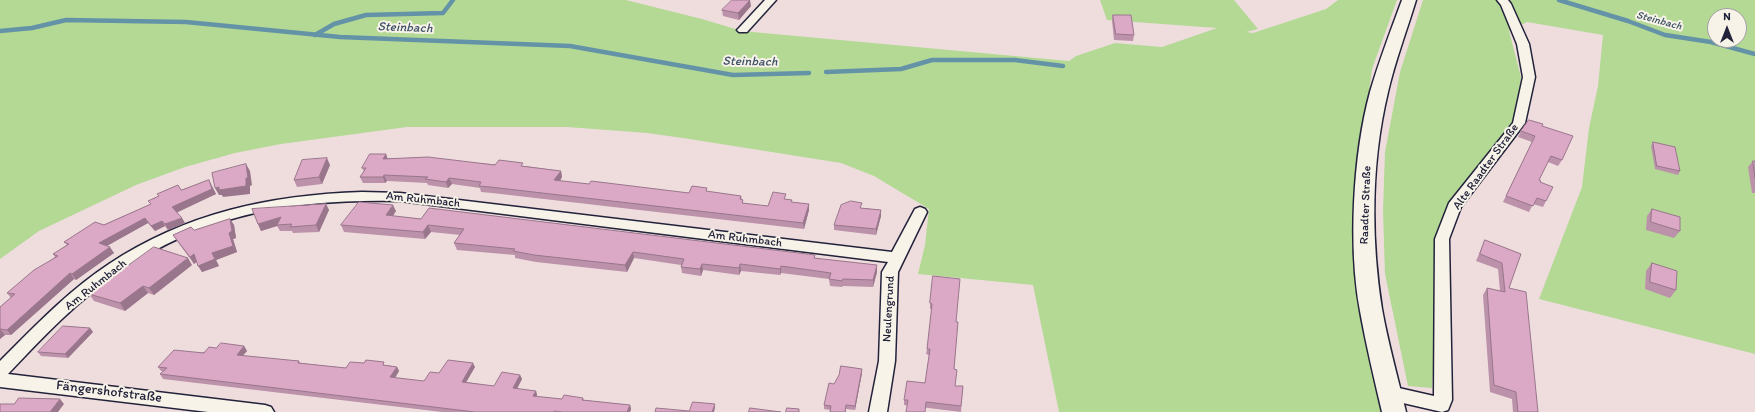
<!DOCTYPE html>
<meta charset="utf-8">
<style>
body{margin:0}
#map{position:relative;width:1755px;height:412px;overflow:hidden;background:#efddde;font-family:Itim,sans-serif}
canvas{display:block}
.north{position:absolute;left:1707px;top:8px;width:40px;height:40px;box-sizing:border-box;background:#f7f3e8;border:1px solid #a29fa3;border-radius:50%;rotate:0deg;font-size:11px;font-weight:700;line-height:16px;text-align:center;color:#22223b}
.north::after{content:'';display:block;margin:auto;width:14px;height:18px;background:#22223b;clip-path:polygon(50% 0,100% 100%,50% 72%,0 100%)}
</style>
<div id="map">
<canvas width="1755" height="412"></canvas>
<div class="north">N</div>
</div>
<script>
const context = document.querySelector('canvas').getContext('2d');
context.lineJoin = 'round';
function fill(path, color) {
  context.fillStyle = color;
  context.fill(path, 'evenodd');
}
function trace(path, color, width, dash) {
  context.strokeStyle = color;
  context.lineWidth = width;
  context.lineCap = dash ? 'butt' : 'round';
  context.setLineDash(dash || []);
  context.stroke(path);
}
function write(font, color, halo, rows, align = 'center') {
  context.font = font + ' Itim,sans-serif';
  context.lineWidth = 4;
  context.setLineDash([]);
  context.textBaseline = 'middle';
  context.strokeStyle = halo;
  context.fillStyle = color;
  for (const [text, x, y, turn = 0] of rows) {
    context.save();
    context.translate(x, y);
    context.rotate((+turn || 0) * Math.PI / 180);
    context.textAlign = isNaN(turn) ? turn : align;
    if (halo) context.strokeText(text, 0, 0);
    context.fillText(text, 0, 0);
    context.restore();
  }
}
fill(new Path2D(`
 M0 0H626L702 19 742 31 1069 61 1076 56 1115 43 1162 47 1217 28 1107 20 1100 0H1234L1258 29 1246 32 1253 33 1326 9 1338 0H1397L1372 69 1362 145 1387 412H1059L1033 285 918 274 925 245 929 209 874 176 841 163 683 138 647 133 567 127H407L281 144 235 153 185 167 136 185 39 231 0 259Z
 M1423 0H1755V354L1539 299 1582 187 1589 128 1598 86 1603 35 1527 22 1509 31 1521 77 1515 122 1453 204 1439 274 1432 388 1408 386 1385 274 1383 211 1385 152 1400 72ZM1715 16H1739V40H1715Z`), '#b3d995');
trace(new Path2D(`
 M1559 0 1628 21 1665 35 1711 42 1755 54
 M0 31 32 28 66 20 186 22 340 37 570 46 733 75 809 73
 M315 35 334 24 366 15 443 13 453 0
 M826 72 901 69 932 60H1015L1063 66`), '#6493a7', 4.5);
const street = new Path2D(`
 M765 0H776L747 32H739L737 30 739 28Z
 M1497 0H1508L1511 4 1529 44 1535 77 1525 123 1461 207 1449 239 1452 400 1448 410 1442 412 1390 400 1384 398 1381 393 1384 388 1390 386 1434 396 1435 239 1449 203 1513 123 1523 77 1517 44 1501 5Z
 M362 192 400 193 892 252 915 209 920 207 925 209 927 212 898 272 895 361 887 412H869L879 361 882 272 888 262 400 201C296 199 208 212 119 272 78 300 42 338 8 374L265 405 271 407 274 412H208L0 387V361C34 327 68 291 109 264 186 213 270 195 362 192Z`);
const secondary = new Path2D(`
 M1402 0H1416C1407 30 1395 61 1388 92 1371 163 1371 238 1382 309 1388 343 1398 378 1406 412H1382C1374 378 1366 345 1360 311 1348 247 1353 155 1370 92 1379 61 1391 30 1402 0Z`);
trace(street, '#22223b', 3);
trace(secondary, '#22223b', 3);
fill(street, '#f7f3e8');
fill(secondary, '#f7f3e8');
fill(new Path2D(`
 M751 6 739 20 723 16 722 10Z
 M1113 15 1134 35 1133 41 1114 40 1112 21Z
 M1542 126 1562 160 1558 166 1548 162 1539 180 1546 201 1543 207 1533 204 1529 212 1503 202 1532 142 1518 137 1521 131Z
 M1653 142 1680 171 1678 175 1655 169 1651 146Z
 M386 154 387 158 525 166 561 171 562 177 560 181 589 184 689 193 708 192 741 196 742 200H743V203L768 206 786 199 792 203 809 204V210L804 229 492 193 481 192 480 188 452 184 448 188 428 185 427 183 387 181 385 183H363L360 177 364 171 362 168Z
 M1753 161H1755V193H1752L1748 167Z
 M330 165 322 184 297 187 294 180Z
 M209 180 216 194 177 212 185 223 168 230 165 226 155 231 148 223 107 246 114 253 76 280 74 279 11 335H5L0 339V307L11 298 7 293 55 257 53 254 67 245 64 242 151 204 148 201 159 196 157 194 178 185 181 190Z
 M326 204 329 210 319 232 293 233 292 231H280L277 226 261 231 258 224Z
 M862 208 881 210V216L876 235 834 230V225Z
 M1652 209 1680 231 1674 238 1646 230 1647 216Z
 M396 211 393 216 815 258 877 272 873 287 843 286 842 287 830 286 829 279 781 273 780 275 741 271 739 275 703 270 701 276 682 273 681 267V265L634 258 627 272 536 262 515 258V255L457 250 454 243 460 235 431 232 425 239 344 232 341 225Z
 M230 219 234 225 236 238 233 239 237 252 216 260 219 266 202 272 197 262 194 264 177 241 173 235 194 230Z
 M1485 240 1521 254 1509 288 1538 412H1513L1512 399 1490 392 1483 295 1487 288 1500 291 1498 269 1476 261Z
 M1652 263 1676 290 1670 298 1645 289 1646 271Z
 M192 265 154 295 148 293 125 311 94 301 89 294Z
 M933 276 956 322 954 369 955 386H963L961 412 904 405V400L925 383 929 355 926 354 927 349 932 309H930V303Z
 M90 328 93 332 68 358 41 356 38 352Z
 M244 346 247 351 242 356 299 361 300 363 346 368 386 365 397 367 399 371 395 378 424 381 439 373 475 367 466 382 494 386 520 375 522 379 517 389 536 391 537 395 536 397 562 399 583 398 584 400 630 405 631 409 630 412H442L163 379 160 374 163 371H161L158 367 216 348Z
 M862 373 855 410 846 409V412H830V410L824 409V405L834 384Z`), '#bc91aa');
fill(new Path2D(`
 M750 0 751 6 739 20 738 13Z
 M386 154 388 160 383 159Z
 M327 158 330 165 322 184 319 177Z
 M246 164 250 171 252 185 250 186V194L223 197 222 195H219L215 188 246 178Z
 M561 171 562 177 556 187 554 180Z
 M384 175 387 181 385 183 383 177Z
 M449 178 452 184 448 188 446 182Z
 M209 180 216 194 176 213 172 207Z
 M326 204 329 210 319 232 316 225Z
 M809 204V210L804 229 803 223Z
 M393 205 396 211 389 221 386 215Z
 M881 210V216L876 235V229Z
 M281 217 277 225V226L261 231 258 224Z
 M145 218 148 223 103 248 99 243Z
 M182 218 185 223 168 230 165 224Z
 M230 219 234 225 236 238 233 239 237 252 216 260 219 266 202 272 198 266 212 253 229 233Z
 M162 221 165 226 155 231 151 226Z
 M428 225 431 232 425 239 423 232Z
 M110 247 114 253 76 280 72 274Z
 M633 252 634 258 627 272 625 265Z
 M194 254 198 260 194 264 190 257Z
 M188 258 192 265 154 295 149 288Z
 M702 264 703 270 701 276 700 269Z
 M740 264 741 271 739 275V268Z
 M877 265V272L873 287V280Z
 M781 266V273L780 275V269Z
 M70 273 74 279 11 335 7 330Z
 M143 286 148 293 125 311 120 303Z
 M90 328 93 332 68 358 65 354Z
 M0 329 5 335 0 339Z
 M244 346 247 351 239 360 237 355Z
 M473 363 475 367 464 386 462 382Z
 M397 367 399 371 393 381 390 377Z
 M862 369V373L855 410V406Z
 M520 375 522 379 515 392 513 388Z
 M536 391 537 395 534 401 533 396Z
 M60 399 64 404 58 412H50Z
 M715 404V408L714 412H712Z
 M630 405 631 409 630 412H627Z`), '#99768b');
const building = new Path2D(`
 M732 0H750L738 13 722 10Z
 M1113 15H1131L1134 35 1116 34Z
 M1529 120 1543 124 1542 126 1573 136 1562 160 1551 156 1539 180 1541 181 1540 182 1553 187 1546 201 1537 198 1533 206 1506 196 1535 136 1521 131Z
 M1653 142 1675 147 1680 171 1657 166Z
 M370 154H386L383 159 428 157 495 165 499 160 523 163 521 166 561 171 554 180 589 184 591 181 689 193 692 186 707 188 706 191 741 196 740 199 743 200 742 203 768 206 773 192 786 194 784 199 792 200 791 202 809 204 803 223 490 187 479 186 481 182 449 178 446 182 425 179 428 177 384 175 383 177H360L366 168H362Z
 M327 158 319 177 294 180 302 160Z
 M1753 161H1755V178Z
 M246 164 248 178H246V186L219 190V187L215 188 212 173Z
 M209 180 212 189 172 207 182 218 165 224 162 221 151 226 145 218 99 243 110 247 72 274 70 273 7 330 0 329V307L15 294 7 293 34 270 58 256 53 254 69 244 64 242 95 222 104 225 151 204 148 201 159 196 157 194 178 185 181 190Z
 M851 201 862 203 860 208 881 210 876 229 834 225 841 205Z
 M359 202 393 205 386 215 421 219 429 208 815 255 814 258 877 265 873 280 843 279 842 281 829 279 831 273 781 266 780 269 740 264 739 268 702 264 700 269 681 267 684 259 633 252 625 265 534 255 513 251 515 249 454 243 464 229 428 225 423 232 341 225Z
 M326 204 316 225 290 227 292 224 277 225 281 217 258 224 252 209Z
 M1652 209 1680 217V231L1651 222Z
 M230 219 232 231 229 233 233 246 212 253 215 259 198 266 194 254 190 257 173 235 191 227 194 230Z
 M1485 240 1521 254 1509 288 1526 292 1538 412H1518L1516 392 1494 385 1487 288 1505 292 1502 263 1480 254Z
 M154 247 188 258 149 288 143 286 120 303 89 294Z
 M1652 263 1677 271 1676 290 1650 282Z
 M933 276 960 279 956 322H958L954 369 957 370 955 386H963L961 406 926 402 925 412H906L908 400H904L907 381 925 383 930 349H927L932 304 930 303Z
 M63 326 90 328 65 354 38 352Z
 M221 343 244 346 237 355 299 361 298 363 346 368 350 362 364 363 366 360 384 362 383 365 397 367 390 377 424 381 430 372 439 373 448 360 473 363 462 382 494 386 502 372 520 375 513 388 536 391 533 396 562 399 564 395 583 398 582 400 630 405 627 412H563L554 411V412H475L160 374 167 368 158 367 174 350 204 353 209 347 216 348Z
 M841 366 862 369 855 406 846 405 845 412H830L831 406 824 405 829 383 834 384 839 375Z
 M19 398 60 399 50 412H0V404H14Z
 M693 402 715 404 712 412H655L656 408 689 411Z
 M750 408 781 412H749Z
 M787 408 799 409V412H786Z`);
fill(building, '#dba9c6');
trace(building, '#99768b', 1);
write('italic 11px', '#3e5168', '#f7f3e8', [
 ["Steinbach",1659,21,15]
]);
write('12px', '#22223b', '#f7f3e8', [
 ["Alte Raadter Straße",1486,167,-54],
 ["Am Ruhmbach",423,200,6],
 ["Raadter Straße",1366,205,-88],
 ["Am Ruhmbach",745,239,7],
 ["Am Ruhmbach",96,285,-38],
 ["Neulengrund",889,309,-87]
]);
write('italic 13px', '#3e5168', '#f7f3e8', [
 ["Steinbach",405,28,2],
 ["Steinbach",750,62,1]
]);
write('14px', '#22223b', '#f7f3e8', [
 ["Fängershofstraße",109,392,7]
]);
</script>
